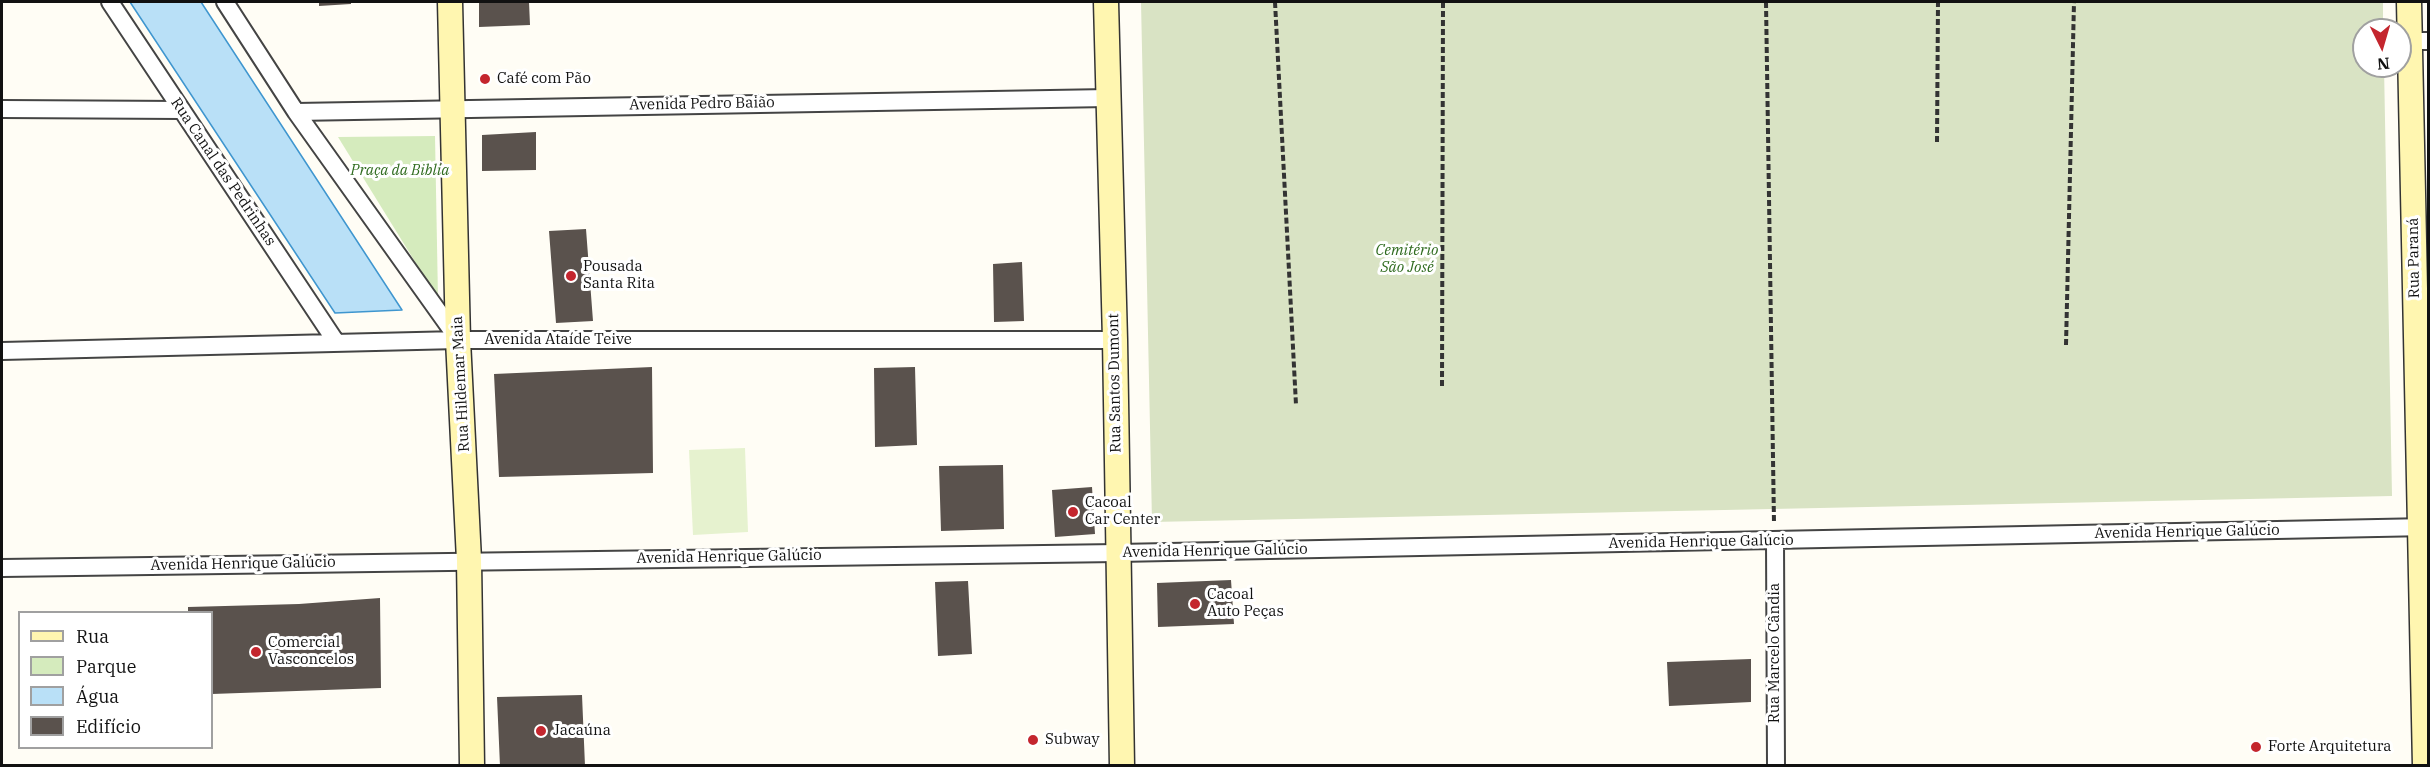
<!DOCTYPE html>
<meta charset="utf-8">
<style>
body{margin:0}
#map{position:relative;width:2430px;height:767px;overflow:hidden;background:#fffdf5;font-family:"IBM Plex Serif",serif}
canvas{display:block}
.frame{position:absolute;inset:0;border:3px solid #111;pointer-events:none}
.legend{position:absolute;left:18px;top:611px;width:195px;height:138px;box-sizing:border-box;background:#fff;border:2px solid #a0a0a0;margin:0;padding:8px 10px;list-style:none;font-size:18px;color:#111}
.legend li{display:flex;align-items:center;gap:12px;height:30px}
.legend b{width:30px;border:2px solid #a0a0a0}
.north{position:absolute;left:2352px;top:18px;width:60px;height:60px;box-sizing:border-box;background:#fff;border:2px solid #a0a0a0;border-radius:50%;rotate:175deg;font-size:16px;font-weight:700;line-height:24px;text-align:center;color:#111}
.north::after{content:'';display:block;margin:auto;width:21px;height:27px;background:#c4262e;clip-path:polygon(50% 0,100% 100%,50% 72%,0 100%)}
</style>
<div id="map">
<canvas width="2430" height="767"></canvas>
<div class="frame"></div>
<ul class="legend">
<li><b style="height:8px;background:#fff6b0"></b>Rua</li>
<li><b style="height:16px;background:#d5ebbd"></b>Parque</li>
<li><b style="height:16px;background:#b9e0f7"></b>Água</li>
<li><b style="height:16px;background:#5a524d"></b>Edifício</li>
</ul>
<div class="north">N</div>
</div>
<script>
const context = document.querySelector('canvas').getContext('2d');
context.lineJoin = 'round';
function fill(path, color) {
  context.fillStyle = color;
  context.fill(path, 'evenodd');
}
function trace(path, color, width, dash) {
  context.strokeStyle = color;
  context.lineWidth = width;
  context.lineCap = dash ? 'butt' : 'round';
  context.setLineDash(dash || []);
  context.stroke(path);
}
function write(font, color, halo, rows, align = 'center') {
  context.font = font + ' "IBM Plex Serif",serif';
  context.lineWidth = 6;
  context.setLineDash([]);
  context.textBaseline = 'middle';
  context.strokeStyle = halo;
  context.fillStyle = color;
  for (const [text, x, y, turn = 0] of rows) {
    context.save();
    context.translate(x, y);
    context.rotate((+turn || 0) * Math.PI / 180);
    context.textAlign = isNaN(turn) ? turn : align;
    if (halo) context.strokeText(text, 0, 0);
    context.fillText(text, 0, 0);
    context.restore();
  }
}
fill(new Path2D(`
 M435 136 438 299 338 137Z`), '#d5ebbd');
fill(new Path2D(`
 M1141 2H2383V30H2364V66H2384L2392 496 1152 522Z`), '#d9e3c4');
fill(new Path2D(`
 M745 448 748 532 693 535 689 450Z`), '#e6f2cf');
const water = new Path2D(`
 M130 2H201L402 310 335 313Z`);
fill(water, '#b9e0f7');
trace(water, '#3f96cf', 1.5);
fill(new Path2D(`
 M319 2H351V4L319 6Z
 M479 2H529L530 25 479 27Z
 M536 132V170L482 171V135Z
 M586 229 593 321 556 323 549 231Z
 M1022 262 1024 321 994 322 993 264Z
 M652 367 653 473 499 477 494 374Z
 M915 367 917 445 875 447 874 368Z
 M1003 465 1004 529 941 531 939 466Z
 M1092 487 1095 534 1055 537 1052 490Z
 M1231 580 1234 624 1158 627 1157 583Z
 M968 581 972 654 938 656 935 582Z
 M380 598 381 688 212 694V612H188V607L299 604Z
 M1751 659V702L1669 706 1667 662Z
 M582 695 585 766H500L497 697Z`), '#5a524d');
const minor = new Path2D(`
 M110 2 336 342
 M225 2 296 112 458 339
 M2410 41H2428
 M2 109 182 110
 M296 112 1108 98
 M2 351 458 340H1115
 M1775 541 1776 766
 M2 568 1118 553 2428 527`);
const secondary = new Path2D(`
 M450 2 458 340 469 560 472 766
 M1106 2 1115 340 1122 766
 M2409 2 2425 766`);
trace(minor, '#444', 20);
trace(secondary, '#333', 27);
trace(new Path2D(`
 M1275 2 1296 405
 M1766 2 1774 523
 M1937 142 1938 2
 M2066 345 2074 2
 M1442 386 1443 2`), '#333', 4, [6, 3]);
trace(minor, '#fff', 16);
trace(secondary, '#fff6b0', 24);
for (const [x, y, r, color] of [
 [485,79,6,"#c4262e"],
 [571,276,6,"#c4262e"],
 [1073,512,6,"#c4262e"],
 [1195,604,6,"#c4262e"],
 [256,652,6,"#c4262e"],
 [541,731,6,"#c4262e"],
 [1033,740,6,"#c4262e"],
 [2256,747,6,"#c4262e"]
]) {
  const dot = new Path2D();
  dot.arc(x, y, r, 0, 2 * Math.PI);
  context.fillStyle = color;
  context.fill(dot);
  trace(dot, '#fff', 2);
}
write('15px', '#111', '#fff', [
 ["Café com Pão",497,79],
 ["Pousada",583,267],
 ["Santa Rita",583,284],
 ["Cacoal",1085,503],
 ["Car Center",1085,520],
 ["Cacoal",1207,595],
 ["Auto Peças",1207,612],
 ["Comercial",268,643],
 ["Vasconcelos",268,660],
 ["Jacaúna",553,731],
 ["Subway",1045,740],
 ["Forte Arquitetura",2268,747]
], 'left');
write('15px', '#111', '#fff', [
 ["Avenida Pedro Baião",702,104,-1],
 ["Rua Canal das Pedrinhas",223,172,56],
 ["Rua Paraná",2414,258,-91],
 ["Avenida Ataíde Teive",558,340],
 ["Rua Santos Dumont",1115,383,-91],
 ["Rua Hildemar Maia",461,384,-93],
 ["Avenida Henrique Galúcio",2187,532,-1],
 ["Avenida Henrique Galúcio",1701,542,-1],
 ["Avenida Henrique Galúcio",1215,551,-1],
 ["Avenida Henrique Galúcio",729,557,-1],
 ["Avenida Henrique Galúcio",243,564,-1],
 ["Rua Marcelo Cândia",1775,653,-90]
]);
write('italic 15px', '#2f6b1f', '#fff', [
 ["Praça da Biblia",400,171],
 ["Cemitério",1407,251],
 ["São José",1407,268]
]);
</script>
